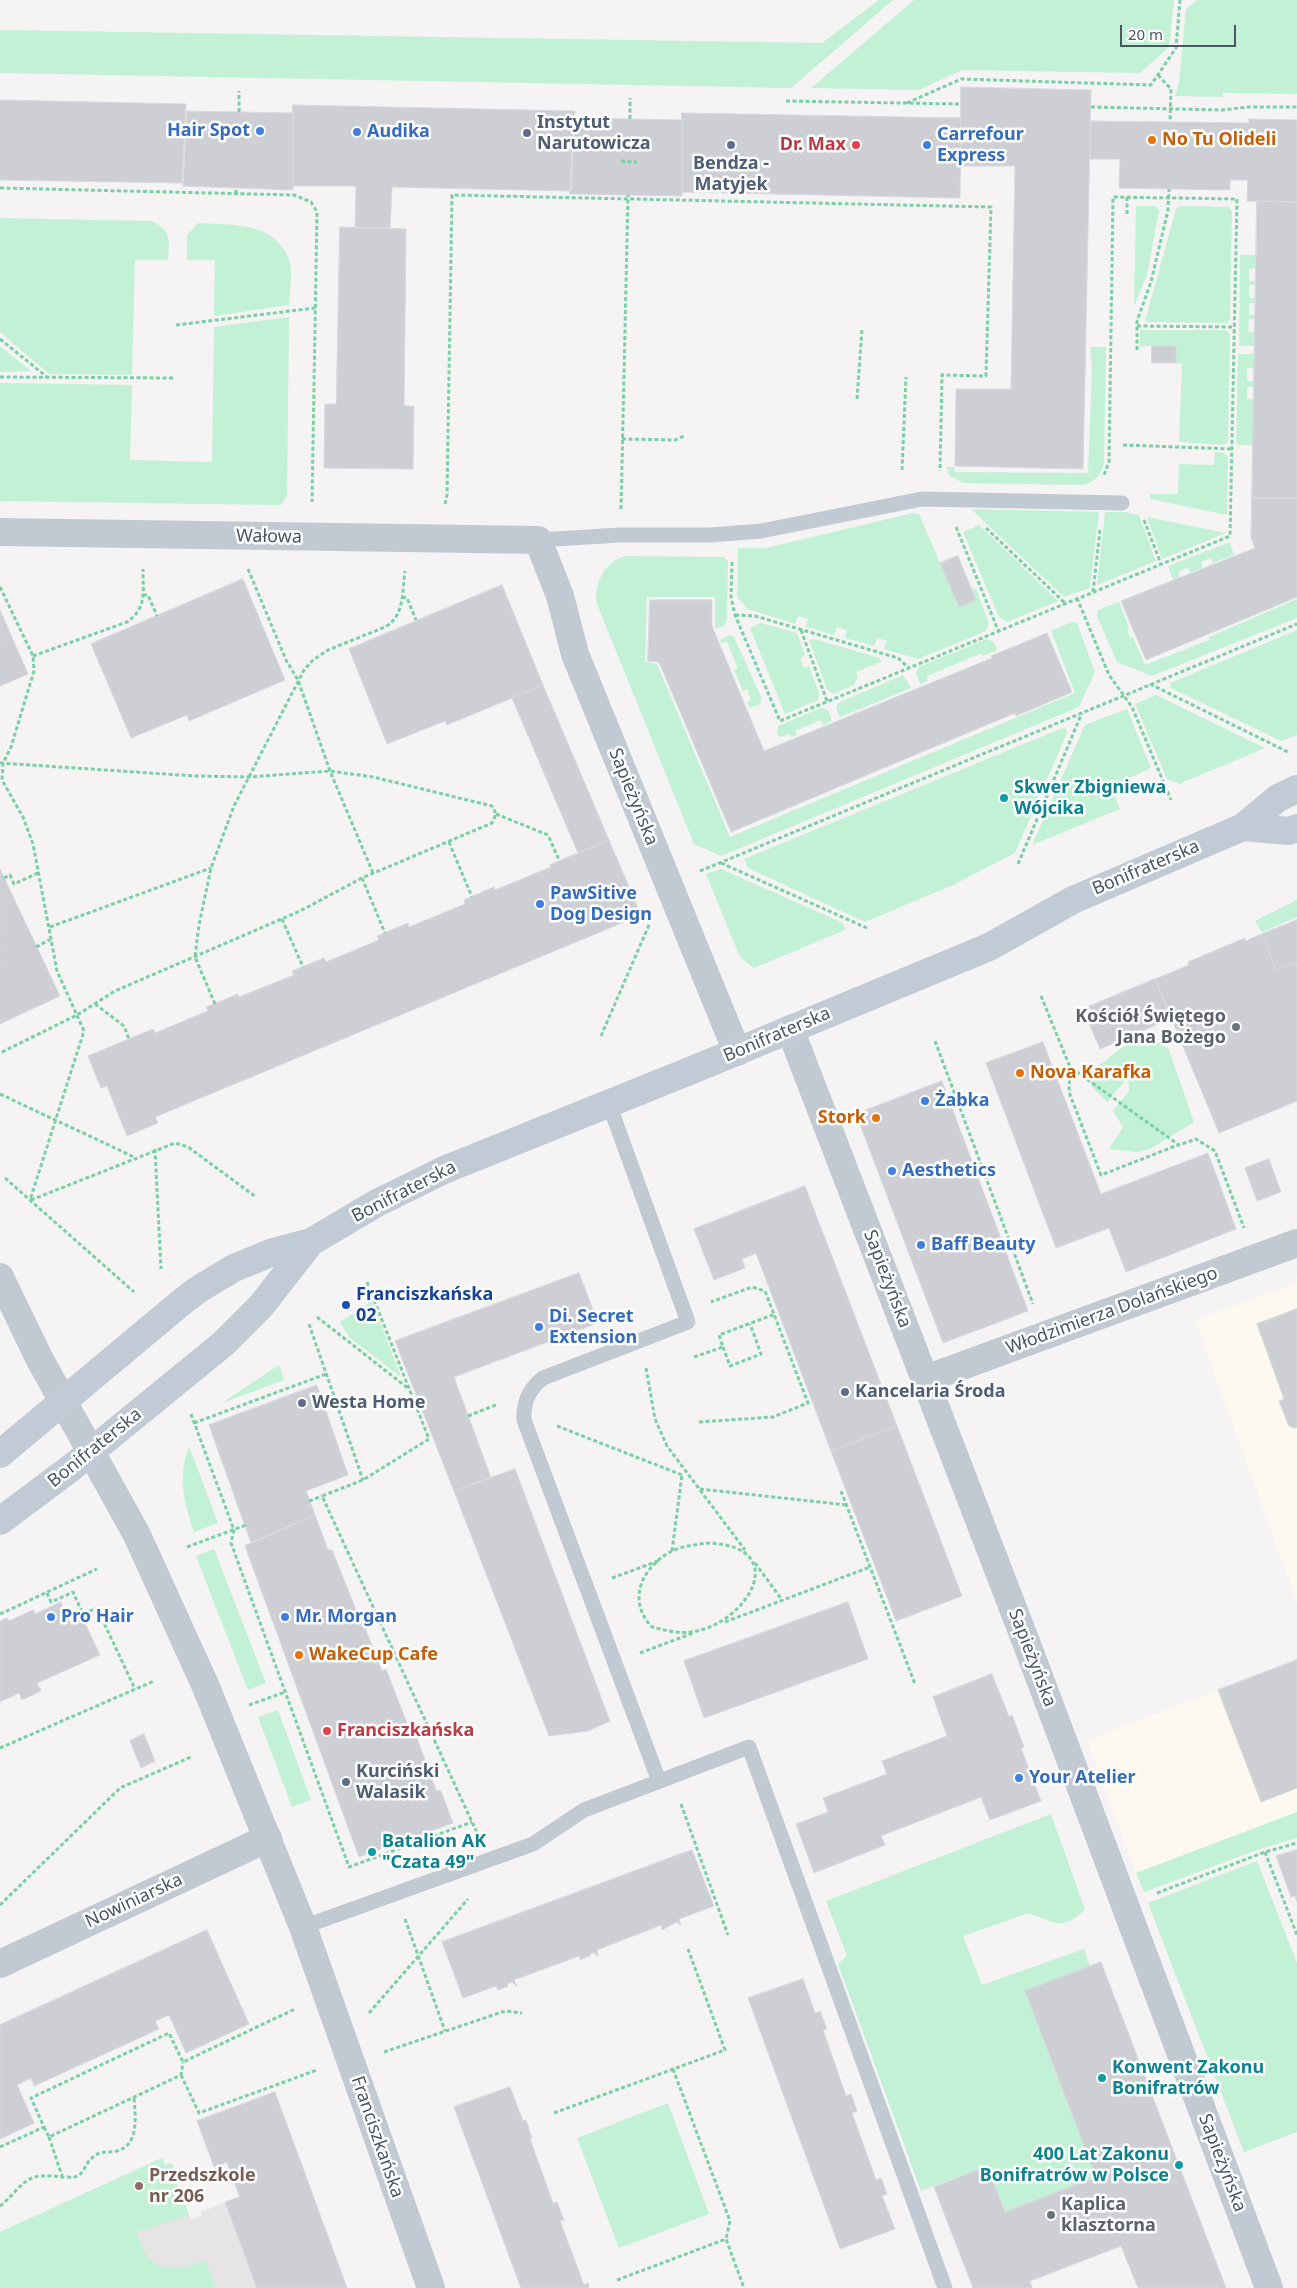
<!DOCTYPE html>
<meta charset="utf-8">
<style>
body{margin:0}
#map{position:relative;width:1297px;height:2288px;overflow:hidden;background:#f5f3f3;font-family:"Noto Sans",sans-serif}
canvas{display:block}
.scale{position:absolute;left:1120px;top:25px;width:116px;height:22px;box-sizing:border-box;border:2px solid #4a5661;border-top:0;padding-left:6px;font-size:15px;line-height:18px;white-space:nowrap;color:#4a5661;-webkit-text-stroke:4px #fff;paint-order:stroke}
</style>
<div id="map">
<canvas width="1297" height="2288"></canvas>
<div class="scale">20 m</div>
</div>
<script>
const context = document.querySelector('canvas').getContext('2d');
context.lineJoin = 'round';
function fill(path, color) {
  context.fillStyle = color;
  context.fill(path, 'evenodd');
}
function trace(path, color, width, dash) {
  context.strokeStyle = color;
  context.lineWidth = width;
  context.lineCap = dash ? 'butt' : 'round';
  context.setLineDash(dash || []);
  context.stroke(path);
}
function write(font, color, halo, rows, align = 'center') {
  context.font = font + ' "Noto Sans",sans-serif';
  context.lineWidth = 5;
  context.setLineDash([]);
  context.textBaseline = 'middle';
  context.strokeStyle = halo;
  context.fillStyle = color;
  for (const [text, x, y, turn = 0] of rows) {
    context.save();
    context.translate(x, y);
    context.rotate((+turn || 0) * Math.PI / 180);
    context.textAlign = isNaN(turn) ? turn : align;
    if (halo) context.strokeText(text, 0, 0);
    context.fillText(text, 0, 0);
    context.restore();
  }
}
fill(new Path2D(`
 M1297 1275V1603L1195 1320 1296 1283 1295 1276Z
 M1297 1660V1812L1136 1873 1087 1740Z`), '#fdf9ef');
fill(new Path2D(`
 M275 2092 347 2288H0V2232L162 2158 165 2165 172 2163 177 2175 174 2176 191 2220 202 2215 201 2212 239 2197 226 2162Z`), '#e6e4e5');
fill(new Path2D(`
 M879 0H893L791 88 0 73V30L822 43Z
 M914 0H1173L1174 2 1169 47 1140 73 962 70 919 90 811 88Z
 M1197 0H1297V94L1222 93 1223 97 1175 96 1179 83 1186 9Z
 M1136 206H1156L1159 211 1147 275 1134 306Z
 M1180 206 1229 207 1232 212 1230 319 1227 323 1149 322 1145 321 1176 209Z
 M0 218 152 221C172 232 169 238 168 260H135L132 375 49 374 0 332Z
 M198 223C232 225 278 221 290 263 293 275 289 292 289 305L214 316 215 260H187V235Z
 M1240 255H1255V268L1249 269V281H1255V285H1249V298H1255V303H1249V315H1254L1255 319H1249L1248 332H1254V346H1239Z
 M289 317 287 496 281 505 0 501V383L132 385 130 460 212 462 214 327Z
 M1140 330H1225L1230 334 1228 442 1224 445 1179 442 1182 364 1176 363V346H1140Z
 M0 346 31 371 0 372Z
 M1090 347H1106L1104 462C1102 475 1094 483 1082 485L963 483 950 476 946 467H955L954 472 1088 473 1092 367Z
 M1238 354H1254V368H1247V381H1254V387H1247V399H1254L1253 445H1238L1236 443Z
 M1215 452 1224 453 1228 456 1227 515 1150 499V494H1178L1179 464 1214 465Z
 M971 509 1099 512 1090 588 1064 597Z
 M1105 512H1125L1139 515 1156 561 1097 585Z
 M913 513 919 514 959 607 976 600 971 589H976L989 623 986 631 918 659 884 649 887 641 877 638 874 646 845 638 847 630 837 627 834 635 806 627 808 619 798 616 795 624 748 609 737 597 738 548H766Z
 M1147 517 1226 533 1162 559Z
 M979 525 1058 601 1007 622 999 617 963 532Z
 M1230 542 1234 555 1213 563 1211 558 1201 562 1203 567 1190 573 1188 567 1178 572 1180 577 1173 580 1168 566Z
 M628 556 724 557 728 561 727 620 724 626 715 629V597H647L645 662 657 664 730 837 1075 693 1051 631 1072 622 1077 623 1095 672 1079 707 721 856 694 844 597 604C593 583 606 559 628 556Z
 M1297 599V618L1152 676 1117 662 1097 616 1098 610 1119 602 1129 628 1127 629 1130 638 1133 637 1145 665 1209 640V637Z
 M761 623 797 633 805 655 800 658 804 668 809 666 819 693 818 700 785 714 750 628Z
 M1297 630V735L1281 741 1171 688 1170 683Z
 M729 635 734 637 762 699 760 704 750 708 747 702 751 700 747 689 743 691 734 670 738 668 727 642 721 643 720 640Z
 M814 639 880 658 881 662 856 672 858 677 854 685 833 694 827 689 809 640Z
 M987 639 994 642 997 650 983 656 982 653 927 676 928 681 920 684 916 673 919 667Z
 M903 675 911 688 840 717 836 708 838 703Z
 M1156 695 1265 748 1179 784 1167 779 1135 704Z
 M821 708 828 710 832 721 823 725 820 720 795 731 797 735 791 737 789 734 780 737 777 733 778 726Z
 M1127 709 1151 768 1111 787 1120 809 1032 845 1085 725Z
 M1065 727 1067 733 1015 853 953 885 865 922 748 868 744 859Z
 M721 869 843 923 845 930 754 968 740 957 706 874Z
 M1297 900V917L1262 932 1255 921Z
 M1143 1031 1169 1050 1194 1122 1150 1149 1137 1152 1109 1149 1123 1127 1113 1111 1129 1091 1128 1077 1107 1102 1091 1086 1092 1071Z
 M372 1301 401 1377 349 1337 340 1322Z
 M279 1365 284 1380 222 1403Z
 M189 1446 218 1523 194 1532C184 1502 177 1477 189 1446Z
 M214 1549 266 1683 248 1690 196 1556Z
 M278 1710 311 1800 292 1807 258 1717Z
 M1297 1812V1838L1263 1848 1144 1892 1136 1873Z
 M1051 1814 1085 1910C1061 1931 1056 1923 1029 1913L963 1936 982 1985 1084 1949 1090 1966 1025 1991 1096 2177 1005 2212 987 2166 921 2191 838 1964 847 1956 826 1901Z
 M1257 1861 1297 1963V2132L1244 2152 1148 1903Z
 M668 2103 709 2214 619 2248 577 2138Z
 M162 2158 165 2165 172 2163 177 2175 174 2176 189 2215 137 2232C148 2273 170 2273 206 2261L216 2288H0V2232Z`), '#c3f1d5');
const building = new Path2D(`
 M961 87 1091 90 1083 469 955 466 956 389H1011L1015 166H961Z
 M0 100 186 104 182 183 0 180Z
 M293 105 575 111 571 191 392 187 390 228H355L356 186H293Z
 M187 111 293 113V190L183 186Z
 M682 113 961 118 960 198 682 192Z
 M574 118 682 120V196L570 194Z
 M1249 119 1297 120V202L1247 201 1248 180H1230V190L1119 188 1120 159H1090V121L1249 123Z
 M1257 201 1297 202V498H1252Z
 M340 227 406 229 404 406H414L413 469 324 468 325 404H336Z
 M1152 346H1176V363H1152Z
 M1252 498H1297V597L1146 660 1121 601 1255 548 1251 537Z
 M958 556 976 600 959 607 940 563Z
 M243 579 285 680 189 721 187 715 131 738 91 644Z
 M502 585 543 685 447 725 445 721 387 744 349 649Z
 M650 600H712V626L764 751 992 658 991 656 1047 633 1072 692 1016 716 1015 713 731 832 659 662 648 661Z
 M0 610 28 674 0 686Z
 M543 685 609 840 578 853 512 698Z
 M609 840 641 915 155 1117 158 1123 127 1136 107 1086 101 1088 88 1056 153 1029 155 1033 208 1011 206 1007 238 994 239 997 294 975 292 971 324 958 326 962 379 940 377 936 408 923 409 927 465 904 464 900 494 887 495 890 551 867 550 865Z
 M0 869 60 996 0 1024Z
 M1297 920V965L1295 962 1276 970 1262 934Z
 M1262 934 1276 970 1295 962 1297 968V1101L1219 1133 1155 979 1189 965 1188 962 1245 938V941Z
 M1155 979 1172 1018 1100 1049 1083 1009Z
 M1043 1042 1101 1194 1208 1153 1236 1229 1126 1272 1109 1228 1056 1248 986 1063Z
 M942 1081 1028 1311 943 1343 856 1114Z
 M1269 1159 1281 1192 1257 1201 1245 1168Z
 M805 1186 897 1426 831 1451 756 1253 742 1259 745 1268 714 1280 694 1229Z
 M579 1273 598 1323 454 1377 491 1478 454 1491 395 1341Z
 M1297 1309V1427L1294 1428 1289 1426 1279 1401 1284 1399 1257 1324Z
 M317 1385 348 1475 306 1491 315 1515 251 1543 209 1425Z
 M897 1426 962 1596 896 1621 831 1451Z
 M515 1469 610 1721 588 1731 549 1736 454 1491Z
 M315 1515 328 1550H332L356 1610H358L382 1671 386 1669 410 1731 414 1730 436 1790 441 1791 453 1823 359 1857 245 1546Z
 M61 1602 71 1625 83 1619 100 1655 37 1683 41 1691 22 1700 19 1693 0 1702V1621L7 1618 9 1621 33 1610 35 1614Z
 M848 1602 868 1659 704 1718 684 1661Z
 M1297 1660V1788L1261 1802 1218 1690Z
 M992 1674 1009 1717 1012 1715 1024 1747 1021 1748 1041 1801 990 1820 981 1797 881 1836 885 1845 814 1873 796 1824 828 1812 823 1798 887 1774 882 1761 947 1736 933 1697Z
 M144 1734 155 1761 141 1768 130 1741Z
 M692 1850 714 1906 679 1919 681 1926 677 1922 662 1930 661 1925 597 1950 598 1957 594 1952 590 1954V1956L580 1960 579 1956 514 1980 517 1987 512 1982 507 1984 508 1986 498 1990 496 1986 463 1998 442 1942Z
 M1297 1850V1902L1295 1896 1291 1897 1276 1856Z
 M207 1930 249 2024 186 2053 169 2015 155 2021 159 2029 34 2086 31 2078 17 2085 34 2123 0 2139V2025Z
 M1101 1962 1226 2288H1138L1121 2246 1030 2281 1032 2288H973L934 2187 987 2166 1005 2212 1096 2177 1025 1991Z
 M803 1979 815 2013 820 2011 827 2029 823 2030 846 2096 851 2094 857 2111 852 2113 876 2180 881 2178 887 2194 882 2196 895 2229 840 2249 748 1998Z
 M510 2087 523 2121 526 2120 532 2138 530 2139 553 2203 557 2202 564 2220 560 2221 584 2285 588 2283 589 2288H521L454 2107Z
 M275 2092 347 2288H257L225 2202 240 2197 227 2162 214 2167 197 2121Z`);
fill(building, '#cdcfd5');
trace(building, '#d7d9de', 1);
trace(new Path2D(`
 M1158 75 1171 89 1170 122
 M786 101 961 104
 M907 103 961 79 1151 85 1176 48 1180 0
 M1091 107 1222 110 1248 107H1297
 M239 112V91
 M630 119V98
 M621 161 637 162
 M0 188 294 195 311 202 317 212 312 502
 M236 194V188
 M1127 197V214
 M176 325 315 308
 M1137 326 1234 327
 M0 339 47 377
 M1137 350V321L1151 282 1168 210 1169 189
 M0 377 174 378
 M857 399 862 329
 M622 439 675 440 684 436
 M1123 445 1232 449
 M902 470 906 377
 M445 504 447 495 452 195 991 207 986 376 942 375 940 471
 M621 509 628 195
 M1144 520 1161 564
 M956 527 998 630
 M986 528 1065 603
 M732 562 731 597 735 615 780 721 1230 536 1237 199 1113 197 1109 462 1104 475
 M248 569 286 660 298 680 330 771 373 873
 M0 587 33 656 34 671 11 747 3 763 2 780 23 817 33 844 57 971 84 1031 30 1200
 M1093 592 1100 530
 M143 595H148L157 616
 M402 597 407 598 416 620
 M1077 598 1109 675 1132 707 1171 800
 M735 615 755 616 898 658 909 668
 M801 630 827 701
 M33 656 127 622C147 608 143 592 143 569
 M1150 684 1288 752
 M0 763 195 776 249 777 330 771 373 777 488 805 492 806 496 814 492 823 362 878 300 911 115 991 77 1015 0 1053
 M496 814 548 835 559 860
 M449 842 472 897
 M721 863 867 928
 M1018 864 1082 713
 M700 871 1297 624
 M4 878 10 875 14 884 40 872
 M362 878 385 933
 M282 919 303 967
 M50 927 211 868
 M36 947 51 939
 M1041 996 1070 1067 1179 1145 1196 1139 1215 1151 1244 1228
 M95 1004 124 1026 129 1039
 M215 1004 195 957 199 925 211 868 234 806 304 670 313 660 328 650 385 627C405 616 402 591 405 571
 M601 1036 649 925
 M935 1041 1033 1304
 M1070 1067 1069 1092 1101 1175 1178 1145
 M0 1094 134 1157
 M155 1149 161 1269
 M5 1178 134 1292
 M31 1200 175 1143 188 1147 256 1197
 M367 1282 429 1439 363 1480 322 1496 478 1835
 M317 1317 409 1389
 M309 1324 363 1480
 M723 1347 730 1366 761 1354 750 1324
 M694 1357 723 1347 719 1335 775 1314
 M646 1368 655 1419 667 1446 745 1550
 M191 1414 234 1530 231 1543 349 1867 472 1822
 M468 1416 498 1404
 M699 1422 773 1417 808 1403 765 1291 752 1287 711 1302
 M194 1423 326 1374
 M557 1426 682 1475
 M700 1489 847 1505
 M841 1491 915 1684
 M309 1501 322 1496
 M706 1543C795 1545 747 1625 691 1632 678 1634 665 1630 652 1627 626 1600 642 1567 672 1551 683 1546 695 1545 706 1543Z
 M187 1547 246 1525
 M672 1551 682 1475
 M755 1563 782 1600
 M612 1578 658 1561
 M47 1593 51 1602 73 1592 83 1614 97 1608 135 1689
 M0 1614 97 1569
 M725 1622 870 1567
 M640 1653 693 1633
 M249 1705 285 1692
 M0 1748 154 1681
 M681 1804 728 1935
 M1265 1852 1297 1935
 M1157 1893 1265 1852 1297 1843
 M0 1905 120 1788 191 1757
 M405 1919 445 2031
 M369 2013 468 1899
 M384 2052 505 2011 522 2013
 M673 2069 730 2221 726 2239
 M181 2075 199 2113 317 2070
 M554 2113 725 2050 688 1949
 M44 2127 49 2137 181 2075 183 2062
 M49 2137 62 2176
 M0 2147 44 2127 31 2098 169 2033 183 2062 295 2009
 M0 2206C11 2198 20 2183 32 2178 45 2173 60 2178 74 2177 84 2176 85 2163 92 2158 100 2150 107 2153 117 2151 140 2145 135 2115 134 2097
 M617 2280 726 2239 744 2288`), '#7ad0a6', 3, [4, 2.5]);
trace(new Path2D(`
 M538 540 620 535H711L761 531 922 499 1122 503
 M609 1104 688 1322 543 1378C529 1389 523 1402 524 1420L659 1781
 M303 1927 533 1844 584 1810 749 1747 945 2288`), '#c1cad2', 15);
trace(new Path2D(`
 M0 532 538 540 560 596 575 654 737 1052
 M790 1029 1026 1642 1269 2288
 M0 1277 39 1358 137 1535 206 1687 303 1927 431 2288
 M926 1379 1297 1243
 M0 1964 268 1838`), '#c1cad2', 28);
trace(new Path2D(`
 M1243 827 1289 831 1297 828
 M0 1454 183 1301 199 1289 234 1268 273 1252 311 1242 377 1203 444 1170 702 1066 989 947 1073 900 1243 827 1278 798 1297 789
 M0 1521 71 1468 224 1343 261 1306 311 1242`), '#c1cbd6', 28);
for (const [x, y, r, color] of [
 [260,131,5,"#3f7fe0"],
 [357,132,5,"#3f7fe0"],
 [527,133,5,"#5c6f8a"],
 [1152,140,5,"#e8710a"],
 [731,145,5,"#5c6f8a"],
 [856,145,5,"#e0444e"],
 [927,145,5,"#3f7fe0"],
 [1004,798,5,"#0f9aa8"],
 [540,904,5,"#3f7fe0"],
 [1236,1027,5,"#6b7280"],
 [1020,1073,5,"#e8710a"],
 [925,1101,5,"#3f7fe0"],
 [876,1118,5,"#e8710a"],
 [892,1171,5,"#3f7fe0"],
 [921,1245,5,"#3f7fe0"],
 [346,1305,5,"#1a4fb4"],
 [539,1327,5,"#3f7fe0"],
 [845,1392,5,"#5c6f8a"],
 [302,1403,5,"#5c6f8a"],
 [51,1617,5,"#3f7fe0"],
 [285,1617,5,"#3f7fe0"],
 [299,1655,5,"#e8710a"],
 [327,1731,5,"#e0444e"],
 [1019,1778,5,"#3f7fe0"],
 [346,1782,5,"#5c6f8a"],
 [372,1852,5,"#0f9aa8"],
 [1102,2078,5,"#0f9aa8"],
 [1179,2165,5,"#0f9aa8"],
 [139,2186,5,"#8d6e63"],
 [1051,2215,5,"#6b7280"]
]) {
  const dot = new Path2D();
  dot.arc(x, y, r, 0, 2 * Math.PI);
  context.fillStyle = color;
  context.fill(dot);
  trace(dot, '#fff', 2);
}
write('bold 18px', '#4e5e75', '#fff', [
 ["Instytut",537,123],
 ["Narutowicza",537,144],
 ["Bendza -",731,164,"center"],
 ["Matyjek",731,185,"center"],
 ["Kancelaria Środa",855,1392],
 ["Westa Home",312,1403],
 ["Kurciński",356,1772],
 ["Walasik",356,1793]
], 'left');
write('bold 18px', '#366cbe', '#fff', [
 ["Hair Spot",250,131,"right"],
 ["Audika",367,132],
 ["Carrefour",937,135],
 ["Express",937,156],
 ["PawSitive",550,894],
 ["Dog Design",550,915],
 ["Żabka",935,1101],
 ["Aesthetics",902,1171],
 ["Baff Beauty",931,1245],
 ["Di. Secret",549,1317],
 ["Extension",549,1338],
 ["Pro Hair",61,1617],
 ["Mr. Morgan",295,1617],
 ["Your Atelier",1029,1778]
], 'left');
write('bold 18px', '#c56008', '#fff', [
 ["No Tu Olideli",1162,140],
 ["Nova Karafka",1030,1073],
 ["Stork",866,1118,"right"],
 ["WakeCup Cafe",309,1655]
], 'left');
write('bold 18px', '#be3a42', '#fff', [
 ["Dr. Max",846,145],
 ["Franciszkańska",337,1731,"left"]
], 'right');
write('18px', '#4a5661', '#fff', [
 ["Wałowa",269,537,1],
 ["Sapieżyńska",633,797,68],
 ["Bonifraterska",1146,868,-23],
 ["Bonifraterska",777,1035,-23],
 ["Bonifraterska",404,1192,-27],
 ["Sapieżyńska",887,1279,69],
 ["Włodzimierza Dolańskiego",1112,1311,-20],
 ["Bonifraterska",95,1448,-39],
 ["Sapieżyńska",1032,1658,69],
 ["Nowiniarska",134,1901,-25],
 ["Franciszkańska",377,2137,71],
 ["Sapieżyńska",1222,2163,69]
]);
write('bold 18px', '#0d838f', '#fff', [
 ["Skwer Zbigniewa",1014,788],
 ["Wójcika",1014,809],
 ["Batalion AK",382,1842],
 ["\"Czata 49\"",382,1863],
 ["Konwent Zakonu",1112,2068],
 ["Bonifratrów",1112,2089],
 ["400 Lat Zakonu",1169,2155,"right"],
 ["Bonifratrów w Polsce",1169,2176,"right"]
], 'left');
write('bold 18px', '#5b616d', '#fff', [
 ["Kościół Świętego",1226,1017],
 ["Jana Bożego",1226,1038],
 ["Kaplica",1061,2205,"left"],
 ["klasztorna",1061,2226,"left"]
], 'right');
write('bold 18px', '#164399', '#fff', [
 ["Franciszkańska",356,1295],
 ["02",356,1316]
], 'left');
write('bold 18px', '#785e54', '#fff', [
 ["Przedszkole",149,2176],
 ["nr 206",149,2197]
], 'left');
</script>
